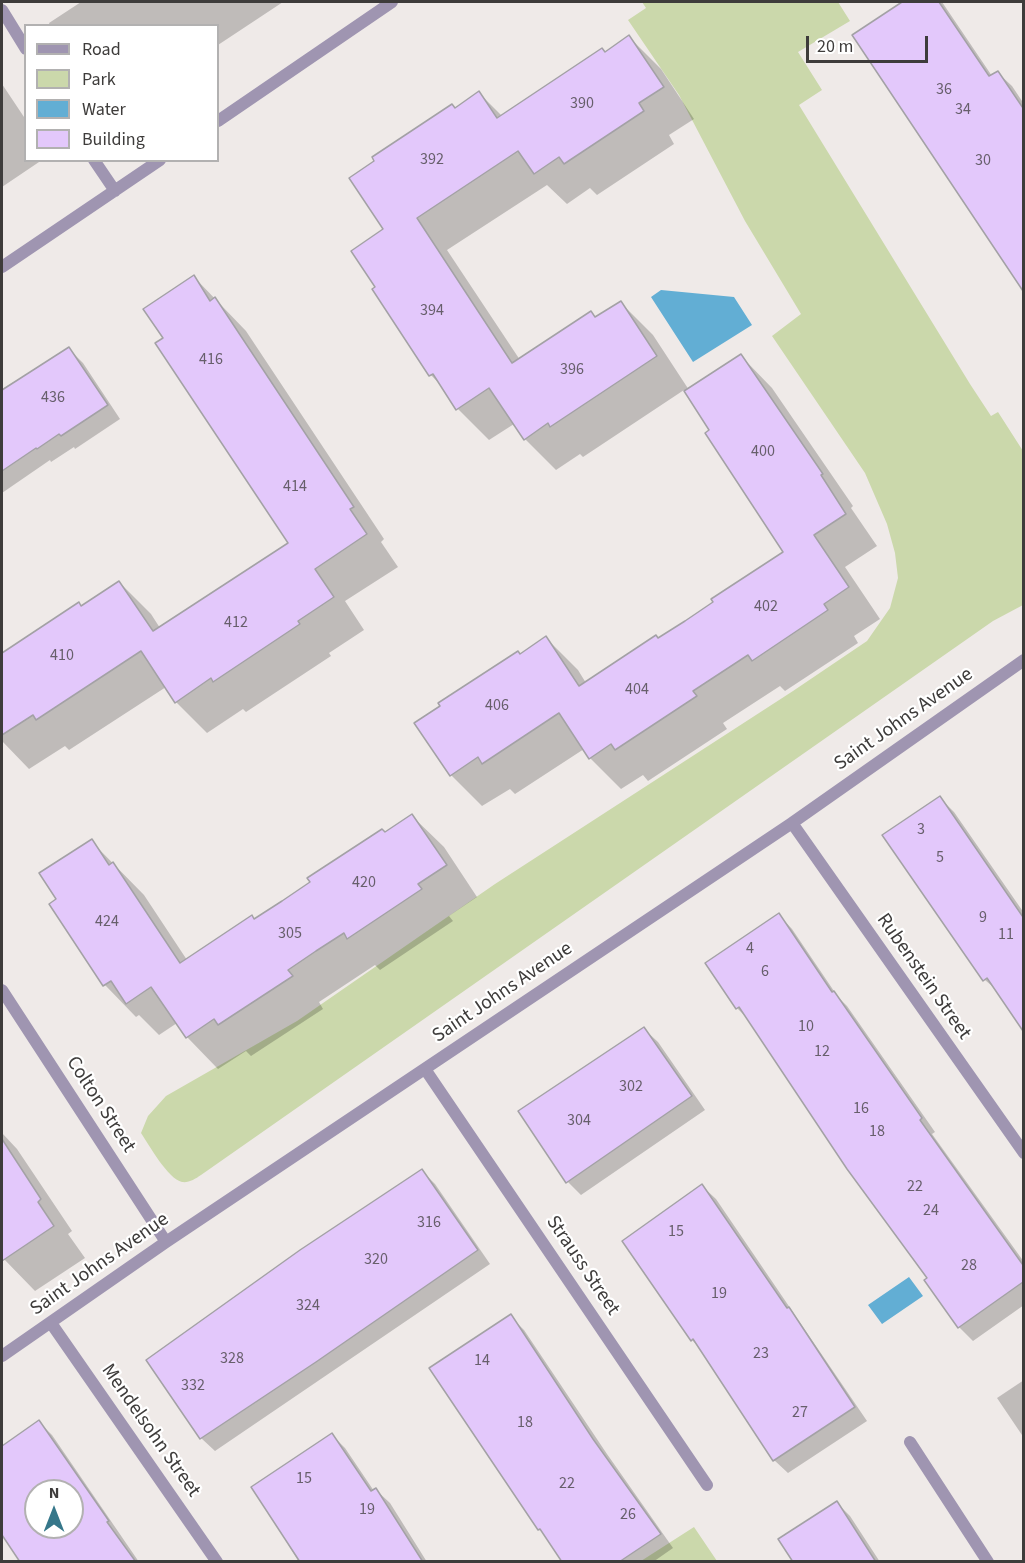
<!DOCTYPE html>
<style>
body{margin:0}
#map{position:relative;width:1025px;height:1563px;overflow:hidden;background:#efeae8;font-family:"Source Sans 3",sans-serif}
canvas{display:block}
.frame{position:absolute;inset:0;border:3px solid #3e3c3b;pointer-events:none}
.legend{position:absolute;left:24px;top:24px;width:195px;height:138px;box-sizing:border-box;background:#fff;border:2px solid #b2b1b1;margin:0;padding:8px 10px;list-style:none;font-size:18px;color:#3e3c3b}
.legend li{display:flex;align-items:center;gap:12px;height:30px}
.legend b{width:30px;border:2px solid #b2b1b1}
.north{position:absolute;left:24px;top:1479px;width:60px;height:60px;box-sizing:border-box;background:#fff;border:2px solid #b2b1b1;border-radius:50%;rotate:0deg;font-size:16px;font-weight:700;line-height:24px;text-align:center;color:#3e3c3b}
.north::after{content:'';display:block;margin:auto;width:21px;height:27px;background:#36778a;clip-path:polygon(50% 0,100% 100%,50% 72%,0 100%)}
.scale{position:absolute;left:806px;top:36px;width:122px;height:27px;box-sizing:border-box;border:3px solid #3e3c3b;border-top:0;padding-left:8px;font-size:18px;line-height:21px;white-space:nowrap;color:#3e3c3b;-webkit-text-stroke:4px #fff;paint-order:stroke}
</style>
<div id="map">
<canvas width="1025" height="1563"></canvas>
<div class="frame"></div>
<ul class="legend">
<li><b style="height:8px;background:#9f95b1"></b>Road</li>
<li><b style="height:16px;background:#cbd8ab"></b>Park</li>
<li><b style="height:16px;background:#62aed4"></b>Water</li>
<li><b style="height:16px;background:#e3c8fb"></b>Building</li>
</ul>
<div class="north">N</div>
<div class="scale">20 m</div>
</div>
<script>
const context = document.querySelector('canvas').getContext('2d');
context.lineJoin = 'round';
function fill(path, color) {
  context.fillStyle = color;
  context.fill(path, 'evenodd');
}
function trace(path, color, width, dash) {
  context.strokeStyle = color;
  context.lineWidth = width;
  context.lineCap = dash ? 'butt' : 'round';
  context.setLineDash(dash || []);
  context.stroke(path);
}
function write(font, color, halo, rows, align = 'center') {
  context.font = font + ' "Source Sans 3",sans-serif';
  context.lineWidth = 4.5;
  context.setLineDash([]);
  context.textBaseline = 'middle';
  context.strokeStyle = halo;
  context.fillStyle = color;
  for (const [text, x, y, turn = 0] of rows) {
    context.save();
    context.translate(x, y);
    context.rotate((+turn || 0) * Math.PI / 180);
    context.textAlign = isNaN(turn) ? turn : align;
    if (halo) context.strokeText(text, 0, 0);
    context.fillText(text, 0, 0);
    context.restore();
  }
}
fill(new Path2D(`
 M642 2H838L850 21 798 52 822 90 799 105 970 384 991 416 998 412 1023 451V605L993 621 201 1175C195 1179 189 1183 182 1182 168 1179 149 1145 141 1133L148 1116 166 1096 297 1021 495 884 793 691 867 641 890 608 898 578 895 553 887 524 865 473 772 336 801 314 745 221 679 95 628 20 646 8Z
 M694 1527 717 1561H641Z`), '#cbd8ab');
fill(new Path2D(`
 M661 290 734 297 752 325 693 362 651 297Z
 M909 1277 923 1296 882 1324 868 1305Z`), '#62aed4');
fill(new Path2D(`
 M81 2H283L218 45V26H50L49 23Z
 M905 2H942L992 76 998 73 1012 86 1024 104V291L854 35Z
 M629 37 661 69 694 119 669 135 674 144 597 195 590 188 567 204 547 185 447 250 520 360 621 303 653 335 689 390 741 356 772 388 853 506 851 508 877 546 845 567 880 619 854 636 858 643 785 691 780 686 723 723 727 729 648 781 643 775 621 789 590 758 584 749 515 794 510 789 482 806 451 775 520 655 546 638 578 670 586 683 686 622 785 552 684 390 583 457 580 454 556 470 525 439 514 424 489 440 458 409 445 390 431 375 374 289 377 287 386 230 455 109 479 93 502 116Z
 M2 84 26 120V160H42L2 187Z
 M194 277 246 331 384 539 381 542 398 567 345 601 364 630 329 653 331 656 246 712 243 709 207 733 176 702 166 687 69 750 65 746 29 769 2 741V655L78 604 82 607 119 582 151 614 160 628 291 543 165 339Z
 M69 349 83 363 120 419 75 449 74 447 51 462 50 460 2 493V389Z
 M940 798 954 812 1024 913V1027L999 992 985 980Z
 M412 816 444 847 477 897 449 916 453 921 380 970 375 965 319 1002 323 1009 251 1056 246 1051 218 1069 187 1037 177 1023 159 1035 139 1015 136 1017 105 985 59 900 91 841 144 895 187 960 255 920Z
 M779 915 792 929 838 997 847 1006 935 1132 932 1134 1024 1262V1305L973 1341 959 1327 927 1280 929 1278 750 1021 737 1008Z
 M644 1029 658 1042 705 1110 581 1195 568 1182Z
 M2 1133 17 1149 72 1231 68 1234 85 1258 35 1291 2 1257Z
 M422 1171 435 1184 490 1264 215 1451 201 1438Z
 M702 1186 716 1199 867 1421 788 1473 774 1460 703 1351 692 1340 624 1241Z
 M510 1316 524 1330 607 1454 673 1548 653 1562H563Z
 M1024 1380V1438L997 1398Z
 M39 1422 52 1435 139 1562H22L2 1532V1448ZM36 1491H72V1527H36Z
 M332 1435 345 1448 374 1491 376 1490 390 1503 427 1562H299L289 1546Z
 M836 1502 850 1516 880 1562H794Z`), '#0003');
const building = new Path2D(`
 M902 2H939L989 76 998 71 1023 108V291L852 35Z
 M629 35 664 87 639 103 644 111 564 164 559 157 534 174 518 151 417 218 512 363 591 311 595 317 621 301 657 356 550 427 548 423 524 440 489 388 456 410 433 374 429 376 372 289 375 287 351 251 383 229 349 178 374 161 372 157 452 104 455 108 479 91 497 118 602 48 605 52Z
 M194 275 210 301 215 297 354 507 350 509 367 534 315 569 334 597 298 621 300 624 213 682 211 678 175 703 141 651 36 720 33 715 2 735V653L79 602 81 606 119 581 153 631 288 543 155 343 163 338 143 309Z
 M69 347 108 405 61 436 59 434 37 449 36 448 2 471V390Z
 M741 354 823 474 821 475 846 514 814 535 849 587 824 604 828 610 752 661 748 655 693 691 697 696 615 750 611 744 589 759 559 713 482 764 478 757 450 776 414 723 440 706 438 703 518 651 520 654 546 636 579 686 656 635 658 638 685 621 713 602 711 599 783 552 705 433 709 430 684 391Z
 M940 796 1023 917V1031L987 978 983 981 882 835Z
 M412 814 447 865 418 884 422 889 347 939 344 933 316 951 288 970 293 976 218 1025 214 1019 186 1038 151 987 126 1004 111 981 103 986 49 904 56 899 39 873 92 839 109 865 113 862 180 963 252 915 254 919 282 901 310 882 307 878 382 829 385 832Z
 M779 913 832 992 834 991 922 1118 920 1120 1023 1265V1282L958 1328 924 1280 927 1278 847 1169 739 1007 736 1009 705 963Z
 M644 1027 692 1096 566 1183 518 1111Z
 M2 1139 41 1199 38 1202 54 1226 2 1261Z
 M422 1169 478 1250 316 1362 200 1439 146 1360 300 1250Z
 M702 1184 787 1308 789 1307 855 1407 773 1461 693 1339 691 1341 622 1241Z
 M511 1314 593 1439 661 1534 619 1562H562L540 1529 538 1530 429 1368Z
 M39 1420 109 1521 107 1522 136 1562H20L2 1535V1446ZM36 1491H72V1527H36Z
 M332 1433 371 1491 376 1488 423 1562H300L251 1487Z
 M837 1501 876 1562H793L778 1539Z`);
fill(building, '#e3c8fb');
trace(building, '#a3a1a5', 1.5);
trace(new Path2D(`
 M2 10 26 49
 M218 121 392 2
 M94 160 115 191
 M2 267 160 160
 M792 823 1024 1153
 M2 990 166 1242
 M425 1069 707 1485
 M51 1323 217 1562
 M2 1356 166 1242 792 823 1024 660
 M910 1442 988 1562`), '#9f95b1', 12);
write('16px', '#675f6b', null, [
 ["36",944,90],
 ["390",582,104],
 ["34",963,110],
 ["392",432,160],
 ["30",983,161],
 ["394",432,311],
 ["416",211,360],
 ["396",572,370],
 ["436",53,398],
 ["400",763,452],
 ["414",295,487],
 ["402",766,607],
 ["412",236,623],
 ["410",62,656],
 ["404",637,690],
 ["406",497,706],
 ["3",921,830],
 ["5",940,858],
 ["420",364,883],
 ["9",983,918],
 ["424",107,922],
 ["305",290,934],
 ["11",1006,935],
 ["4",750,949],
 ["6",765,972],
 ["10",806,1027],
 ["12",822,1052],
 ["302",631,1087],
 ["16",861,1109],
 ["304",579,1121],
 ["18",877,1132],
 ["22",915,1187],
 ["24",931,1211],
 ["316",429,1223],
 ["15",676,1232],
 ["320",376,1260],
 ["28",969,1266],
 ["19",719,1294],
 ["324",308,1306],
 ["23",761,1354],
 ["328",232,1359],
 ["14",482,1361],
 ["332",193,1386],
 ["27",800,1413],
 ["18",525,1423],
 ["15",304,1479],
 ["22",567,1484],
 ["19",367,1510],
 ["26",628,1515]
]);
write('20px', '#3e3c3b', '#fff', [
 ["Saint Johns Avenue",904,720,-35],
 ["Rubenstein Street",923,977,55],
 ["Saint Johns Avenue",503,993,-34],
 ["Colton Street",100,1105,57],
 ["Saint Johns Avenue",100,1265,-35],
 ["Strauss Street",582,1266,56],
 ["Mendelsohn Street",150,1431,55]
]);
</script>
